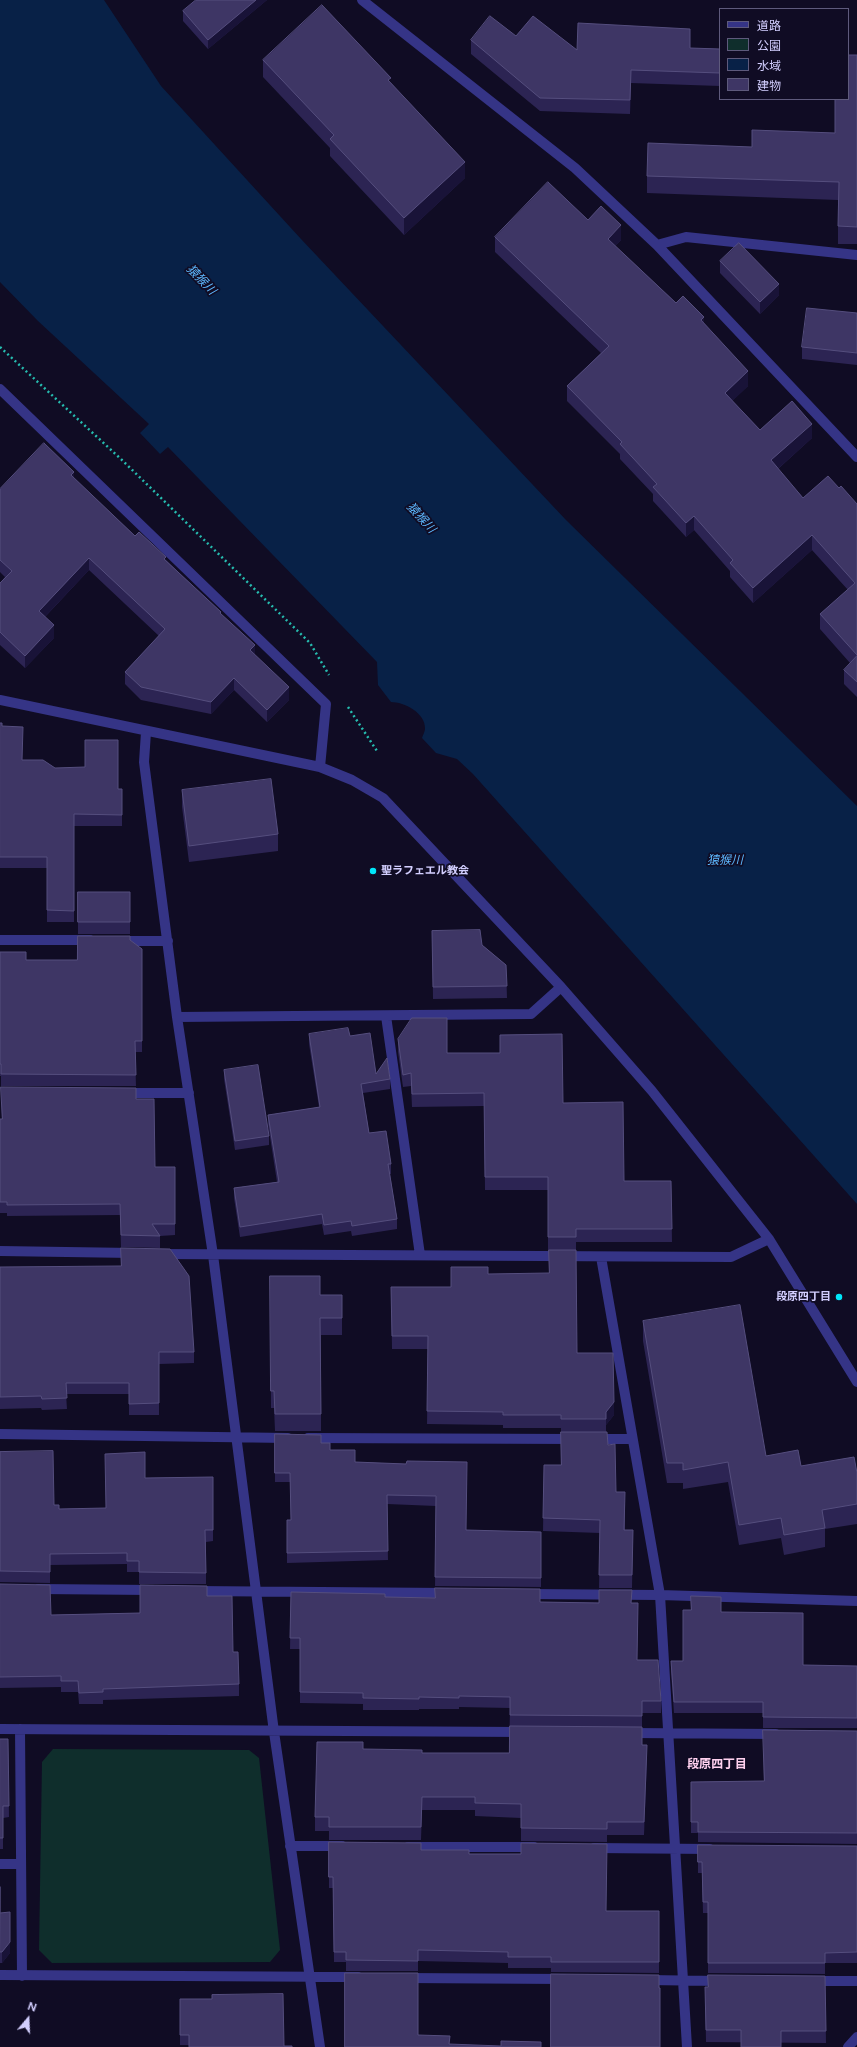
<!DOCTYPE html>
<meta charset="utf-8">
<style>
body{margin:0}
#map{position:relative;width:857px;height:2047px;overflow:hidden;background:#100c24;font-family:Figtree,"Noto Sans JP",sans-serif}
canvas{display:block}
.legend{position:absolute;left:719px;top:8px;width:130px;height:92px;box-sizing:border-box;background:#100c24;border:1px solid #5e5a7c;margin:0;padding:5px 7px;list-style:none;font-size:12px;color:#d3cfff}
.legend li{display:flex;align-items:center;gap:8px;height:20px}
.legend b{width:20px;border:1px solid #5e5a7c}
.north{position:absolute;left:8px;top:1999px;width:40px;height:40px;-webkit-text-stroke:3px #100c24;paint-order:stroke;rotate:19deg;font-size:11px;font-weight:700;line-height:16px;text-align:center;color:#d3cfff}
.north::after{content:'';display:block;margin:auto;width:14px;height:18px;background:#d3cfff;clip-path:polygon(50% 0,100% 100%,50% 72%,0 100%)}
</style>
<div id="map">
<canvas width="857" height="2047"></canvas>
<ul class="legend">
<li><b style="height:5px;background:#353486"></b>道路</li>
<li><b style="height:11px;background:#0f2e2c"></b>公園</li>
<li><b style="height:11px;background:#082147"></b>水域</li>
<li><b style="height:11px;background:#3e3665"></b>建物</li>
</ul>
<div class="north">N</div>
</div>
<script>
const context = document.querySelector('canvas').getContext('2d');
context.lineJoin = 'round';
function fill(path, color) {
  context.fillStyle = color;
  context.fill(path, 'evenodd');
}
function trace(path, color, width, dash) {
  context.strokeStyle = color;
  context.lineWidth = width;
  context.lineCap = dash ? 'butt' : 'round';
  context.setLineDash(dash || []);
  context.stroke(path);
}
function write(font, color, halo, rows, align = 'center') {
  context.font = font + ' Figtree,"Noto Sans JP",sans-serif';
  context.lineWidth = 3.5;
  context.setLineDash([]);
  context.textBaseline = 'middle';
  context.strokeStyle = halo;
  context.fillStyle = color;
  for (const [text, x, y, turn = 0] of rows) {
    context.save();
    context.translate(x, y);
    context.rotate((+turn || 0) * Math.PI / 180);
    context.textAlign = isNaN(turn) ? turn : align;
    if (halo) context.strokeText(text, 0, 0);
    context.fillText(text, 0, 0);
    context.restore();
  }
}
fill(new Path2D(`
 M53 1749 249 1750 259 1758 280 1950 270 1962 52 1963 39 1950 42 1762Z`), '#0f2e2c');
fill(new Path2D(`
 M0 0H104L161 86 301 239 566 520 857 806V1204L473 774 457 759 436 753 422 738C423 735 425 731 425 729 426 713 404 702 391 702L378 685 377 662 168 447 160 454 140 433 149 424 38 321 0 282Z`), '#082147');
trace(new Path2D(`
 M0 347 123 461 310 643 329 675
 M348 707 377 751`), '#26bcaf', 2.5, [2, 3]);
trace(new Path2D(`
 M362 0 575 168 657 245 857 457
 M657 245 686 237 857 255
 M0 389 326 704 320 767
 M0 700 320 767 352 780 383 798 561 987 652 1091 769 1239 857 1382
 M146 732 144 762 177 1017 213 1255 274 1732 320 2047
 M0 940H90
 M118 941H168
 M386 1016 420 1255
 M177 1017 531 1014 561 987
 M124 1093H189
 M0 1251 133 1253
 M159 1254 731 1257 769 1239
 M601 1257 660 1595 687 2047
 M0 1434 288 1438
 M308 1438 574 1439
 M594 1439H632
 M38 1589 152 1590
 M194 1591 448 1593
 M528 1594 660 1595 857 1601
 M0 1729 522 1732
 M20 1729 22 1976
 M630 1733 776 1734
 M290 1846H342
 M408 1847H534
 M594 1848 710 1849
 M0 1864H21
 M0 1975 358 1977
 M404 1978 564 1979
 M646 1980 720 1981
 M812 1981H857
 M848 2047 857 2037`), '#353486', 10);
fill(new Path2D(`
 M196 0H267L208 49 183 21V11Z
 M516 36 577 50 690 48 720 49V86L631 83 630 114 540 111 471 54V40Z
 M857 55V244H838V200L647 193V176L752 147 835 133Z
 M263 60 391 83 465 178 404 235 330 156V148L263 77Z
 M588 220 621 240 615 246 676 303 704 324 748 386 732 401 760 430 812 438 778 469 803 498 839 488 857 504V697L844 684V670L850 663 820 629V614L848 590 812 550 753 603 730 577V571L694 530 686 537 653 501V494L620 459V454L567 401V386L601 353 495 252V237Z
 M720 261 779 295 760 314 720 273Z
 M857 313V365L802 359V347Z
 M74 479 135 536 166 560 221 614 255 655 289 700 267 722 234 690 211 714 141 700 125 684V672L159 636 89 570 45 617 54 638 25 668 0 645V583L5 577 0 572V489Z
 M0 723 22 760 55 768 118 789H122V826H74V922H47V868H0Z
 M182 790 278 834V851L189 862 182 807Z
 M78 892H130V934H78Z
 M432 931 482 945 506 965 507 998 433 999Z
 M130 940 142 949V1052H135L136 1086H1V1076H0V952L26 960H77Z
 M309 1034 350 1036 376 1074 390 1079V1089L363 1093 369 1133 391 1164V1174H390L397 1219V1229L352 1236 351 1231 324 1235 322 1224 240 1237 234 1198V1188L277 1182 268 1124V1115L319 1107 309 1044Z
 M398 1039 447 1053 563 1103 624 1181H671L672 1242H576V1250H548V1190H485L484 1106 412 1107 411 1086 403 1087 398 1052Z
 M224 1070 269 1136V1145L235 1150 224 1079Z
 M136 1099 155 1167H175V1235L160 1236V1248L121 1247 120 1215 7 1216V1213H0V1119Z
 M0 1267 194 1352V1363L159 1364V1415H129V1394H66L67 1409 42 1410 41 1408 0 1409Z
 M488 1274 577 1353 614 1415 606 1425V1432L616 1492 625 1505V1530H633L632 1588H599L600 1533 543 1531 544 1465H561V1428H503V1425L427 1424 428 1349H392L391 1287H451Z
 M270 1276 320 1295H342V1335H321V1431H275L274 1408H271Z
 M643 1321 766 1456 801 1466 857 1473V1524L825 1529V1547L784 1555 781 1538 739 1545 728 1482 683 1489V1483H667L643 1341Z
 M275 1434 321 1443 330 1450 355 1462 406 1464 466 1530 541 1532V1587L435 1586 436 1506 387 1504 388 1560 287 1563V1520H291L290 1482H275Z
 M0 1452 54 1505 59 1509 106 1508 145 1478 213 1477V1541L206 1542V1584H139V1572H127V1564L50 1565V1583L0 1582Z
 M0 1584 51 1615 140 1613 207 1596 233 1652 239 1684V1696L103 1700V1704H79L78 1692H61V1687L0 1688Z
 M291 1592 385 1597 540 1602 632 1603 637 1660 661 1701V1713H642V1745L647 1758 644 1835H607V1842L521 1841V1818L475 1816V1810H422L421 1840H329V1831H315V1817L363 1749 422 1753H509L510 1708 459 1707V1709H419V1710H363V1704L300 1703V1649H290Z
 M721 1612 803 1665 857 1666V1728H763V1713H674L671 1672V1661H683Z
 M857 1731V1844L698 1842V1833H691V1782L764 1781Z
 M0 1739H8L9 1817 3 1818V1849H0Z
 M329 1842 469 1854 606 1911H659V1973L551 1972V1968H508V1963L418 1961V1971H346V1962H334L333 1888H329Z
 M698 1845 857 1846V1963H825V1974L708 1973V1913H703L702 1873H698Z
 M0 1887V1913L10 1953 2 1963H0Z
 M825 1976 826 2043 706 2042 705 1987Z
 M180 1999 284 2046 180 2045Z`), '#2c2453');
fill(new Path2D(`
 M256 0H267L208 49V40Z
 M631 70V83L630 114V100Z
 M465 162V178L404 235V218Z
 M621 225V240L608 253V239Z
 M779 284V295L760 314V302Z
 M704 317V332L701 320Z
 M748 371V386L725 408V393Z
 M812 424V438L771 475V460Z
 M74 472V484L71 475Z
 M694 516V530L686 537V523Z
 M812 535V550L753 603V588Z
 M89 558V570L39 623V611Z
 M54 625V638L25 668V656Z
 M255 645V658L250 650Z
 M234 678V690L211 714V702Z
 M289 687V700L267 722V710Z
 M614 1402V1415L606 1425V1412Z
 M647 1745V1758L644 1835V1822Z
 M10 1942V1953L2 1963V1952Z`), '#191338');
const building = new Path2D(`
 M196 0H256L208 40 183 11Z
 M322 5 391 78 388 80 465 162 404 218 330 139 334 135 263 60Z
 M490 16 516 36 533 16 577 50 578 23 690 29V48L720 49V73L631 70 630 100 540 98 471 40Z
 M848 55H857V227L838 226 839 182 647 176 648 143 752 147V130L835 133V99H848Z
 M548 182 588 220 601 206 621 225 608 239 676 303 683 296 704 317 701 320 748 371 725 393 760 430 792 401 812 424 771 460 803 498 828 476 839 488 841 486 857 504V655L820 614 855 583 812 535 753 588 730 563 733 560 694 516 686 523 653 487 657 484 620 444 622 442 567 386 609 346 495 237Z
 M739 243 779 284 760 302 720 261Z
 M807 308 857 313V353L802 347Z
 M44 443 74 472 71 475 135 536 139 532 166 557 164 559 221 612 220 613 255 645 250 650 289 687 267 710 234 678 211 702 141 687 125 672 165 629 89 558 39 611 54 625 25 656 0 632V583L12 571 0 560V489Z
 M857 656V682L844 670Z
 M0 723H2V726L23 727 22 760H43L55 768 85 767V740H118V789H122V815L74 814V911L47 910V857H0Z
 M271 779 278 834 189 846 182 790Z
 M78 892H130V922H78Z
 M480 930 482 945 506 965 507 986 433 987 432 931Z
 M78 936H130V940L142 949V1041H135L136 1075 1 1074V1064H0V952H26V960H77Z
 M412 1018H447V1053H500V1035L562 1034 563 1103 623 1102 624 1181H671L672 1229H576V1237H548V1177H485L484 1093 412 1094 411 1073 403 1075 398 1039Z
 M348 1028 350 1036 370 1033 376 1074 387 1058 390 1079 361 1084 369 1133 386 1131 391 1164H388L397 1219 352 1226 351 1221 324 1225 322 1214 240 1227 234 1188 279 1182 268 1115 320 1107 309 1034Z
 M258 1065 269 1136 235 1141 224 1070Z
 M1 1087 136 1088V1099H154L155 1167H175V1224H152L160 1236 121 1235 120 1204 7 1205V1202H0V1119H2Z
 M121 1248 170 1249 189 1276 194 1352H159V1403L129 1404V1383H66L67 1398 42 1399 41 1396 0 1397V1267L121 1266Z
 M549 1250H576L577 1353H613L614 1402 606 1412V1419H561V1415H503V1412L427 1411 428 1336H392L391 1287H451V1267H488V1274L549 1273Z
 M270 1276H320V1295H342V1318H320L321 1414H275L274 1391H271Z
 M740 1305 766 1456 798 1450 801 1466 854 1457 857 1473V1504L822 1510 825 1528 784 1535 781 1518 739 1525 728 1462 683 1470V1463H667L643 1321Z
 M561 1432H607L608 1445 615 1444 616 1492H625L624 1530H633L632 1575H599L600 1520 543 1518 544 1465H561Z
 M275 1434 321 1435V1443H330V1450H355V1462L406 1464 407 1461 467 1462 466 1530 541 1532V1578L435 1577 436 1496 387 1495 388 1551 287 1553V1520H291L290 1473H275Z
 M53 1451 54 1505H59V1509L106 1508 105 1454 145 1452V1478L213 1477V1530H205L206 1573 139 1572V1561H127V1553L50 1554V1572L0 1571V1452Z
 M0 1584 50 1585 51 1615 140 1613V1585L207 1586V1596H232L233 1652H238L239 1684 103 1689V1692L79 1693 78 1681H61V1676L0 1677Z
 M435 1588 540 1589V1602L599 1603V1590H632L631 1603H638L637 1660H658L661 1701H642V1716L510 1715V1697L459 1696V1698L419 1697V1699L363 1698V1693L300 1692V1638H290L291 1592 385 1594V1597L435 1598Z
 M691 1596 721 1597V1612L803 1613V1665L857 1666V1718L763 1717V1702H674L671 1661H683V1610H691Z
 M510 1726 642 1727V1745H647L644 1822H607V1829L521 1828V1804L475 1803V1797H422L421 1827H329V1817H315L317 1742H363V1749L422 1750V1753H509Z
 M763 1730 857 1731V1833L698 1832V1822H691V1782L764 1781Z
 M0 1739H8L9 1806H3V1838H0Z
 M329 1842 421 1843V1850H469V1854H521V1843L607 1844 606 1911H659V1962H551V1957H508V1952L418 1950V1961L346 1960V1952H334L333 1877H329Z
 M698 1845 857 1846V1952L825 1953V1963H708V1902H703L702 1862H698Z
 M0 1887V1913L10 1912V1942L2 1952H0Z
 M345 1973H418V2035L450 2036 449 2044 501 2046V2041L541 2042V2047H345Z
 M551 1974 659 1975V1988H660V2047H551Z
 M708 1975 825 1976 826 2031H781V2047H741V2030H706L705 1987H708Z
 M283 1994 284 2046H292V2047H189V2035H180V1999H212V1995Z`);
fill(building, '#3e3665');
trace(building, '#554e7e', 1);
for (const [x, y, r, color] of [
 [373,871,4,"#00e7fa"],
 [839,1297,4,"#00e7fa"]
]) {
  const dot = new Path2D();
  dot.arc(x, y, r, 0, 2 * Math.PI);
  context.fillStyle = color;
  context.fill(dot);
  trace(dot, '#100c24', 1.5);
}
write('bold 11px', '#d3cfff', '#100c24', [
 ["聖ラフェエル教会",381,871],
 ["段原四丁目",831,1297,"right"]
], 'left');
write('italic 12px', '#5db8ff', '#100c24', [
 ["猿猴川",201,280,46],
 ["猿猴川",421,518,48],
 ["猿猴川",725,860]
]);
write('bold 12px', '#ffd1ef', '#100c24', [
 ["段原四丁目",717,1764]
]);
</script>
